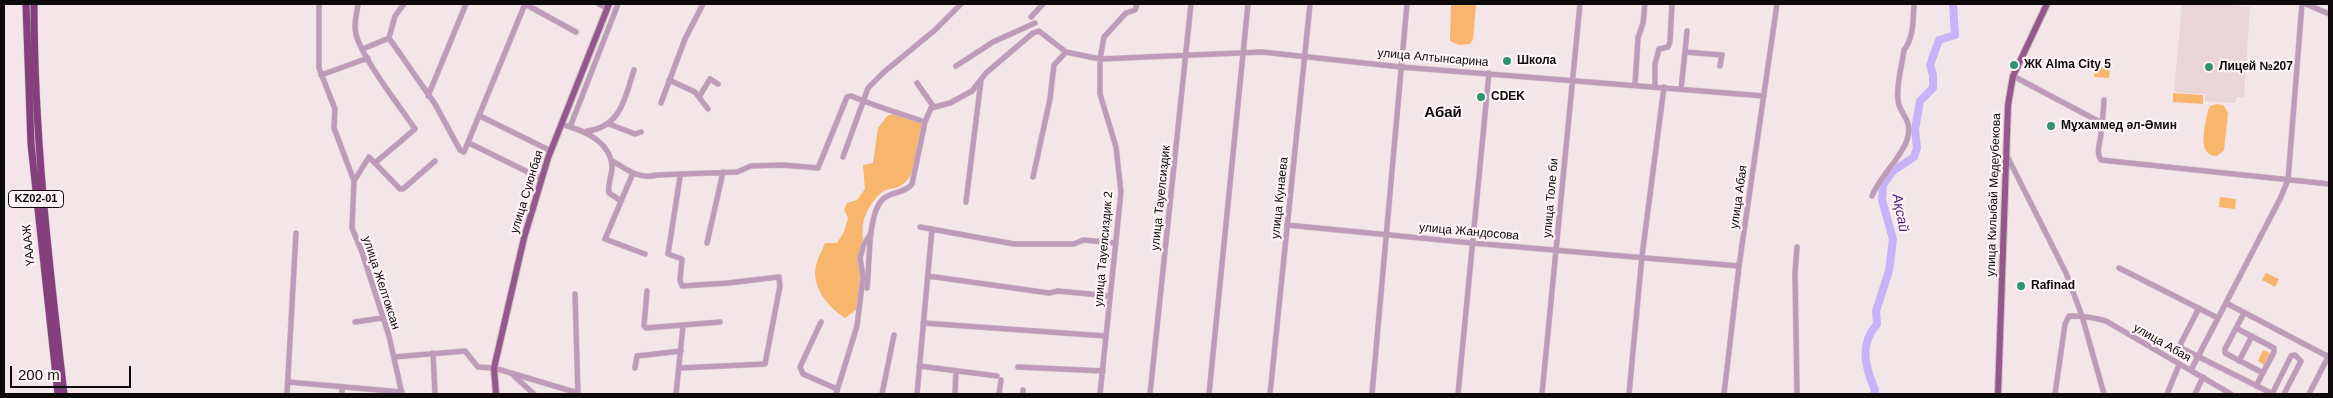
<!DOCTYPE html>
<meta charset="utf-8">
<style>
body{margin:0}
#map{position:relative;width:2333px;height:398px;overflow:hidden;background:#f3e5e8;font-family:Helvetica,sans-serif}
canvas{display:block}
.frame{position:absolute;inset:0;border:5px solid #0e0a0b;pointer-events:none}
.scale{position:absolute;left:10px;top:366px;width:121px;height:22px;box-sizing:border-box;border:2px solid #0e0a0b;border-top:0;padding-left:6px;font-size:15px;line-height:18px;white-space:nowrap;color:#0e0a0b;-webkit-text-stroke:4px #fff3f6;paint-order:stroke}
</style>
<div id="map">
<canvas width="2333" height="398"></canvas>
<div class="frame"></div>
<div class="scale">200 m</div>
</div>
<script>
const context = document.querySelector('canvas').getContext('2d');
context.lineJoin = 'round';
function fill(path, color) {
  context.fillStyle = color;
  context.fill(path, 'evenodd');
}
function trace(path, color, width, dash) {
  context.strokeStyle = color;
  context.lineWidth = width;
  context.lineCap = dash ? 'butt' : 'round';
  context.setLineDash(dash || []);
  context.stroke(path);
}
function write(font, color, halo, rows, align = 'center') {
  context.font = font + ' Helvetica,sans-serif';
  context.lineWidth = 4.5;
  context.setLineDash([]);
  context.textBaseline = 'middle';
  context.strokeStyle = halo;
  context.fillStyle = color;
  for (const [text, x, y, turn = 0] of rows) {
    context.save();
    context.translate(x, y);
    context.rotate((+turn || 0) * Math.PI / 180);
    context.textAlign = isNaN(turn) ? turn : align;
    if (halo) context.strokeText(text, 0, 0);
    context.fillText(text, 0, 0);
    context.restore();
  }
}
fill(new Path2D(`
 M2182 4H2216L2250 7 2244 97H2237L2235 103 2205 101V94L2174 92Z`), '#e9d4d7');
fill(new Path2D(`
 M1451 4H1476L1473 39 1470 44 1459 45 1450 41Z
 M2095 67 2110 68 2109 78 2094 77Z
 M2173 93 2203 95V104L2173 102Z
 M2217 104 2224 106 2228 113 2224 150 2217 156C2195 156 2206 123 2208 110L2210 106Z
 M893 114 922 123C919 142 919 172 903 184 898 188 895 188 889 189 879 191 870 205 866 214 861 224 863 233 863 244 861 266 859 288 857 309L845 318C828 307 811 287 816 265 818 258 822 250 825 243H837L844 232 848 218 844 210 847 203 857 200 865 189 863 165 873 163 878 128 887 116Z
 M2220 197 2236 199 2235 209 2219 207Z
 M2266 273 2279 279 2275 287 2262 280Z
 M2263 350 2270 353 2264 365 2258 361Z`), '#f7b66b');
trace(new Path2D(`
 M1874 394 1875 390C1865 367 1859 345 1877 324L1876 311 1889 271 1893 239 1882 200 1883 185 1893 171 1914 157 1917 148 1915 130 1920 101 1933 88V75L1930 65 1939 40 1955 35 1953 4`), '#c8b2f9', 8);
const minor = new Path2D(`
 M319 4V68L335 109 334 128 354 181 352 228 362 252 389 336 402 394
 M358 4C357 14 353 24 356 34 361 57 401 108 415 129L375 163
 M525 4 576 32
 M599 4 607 8
 M2306 4 2329 14
 M1031 17 1043 4
 M1687 31 1685 52 1722 55 1720 66
 M389 38 435 104 460 150 464 152 525 4
 M363 49 389 38 395 16 404 4
 M956 66 993 42 1035 23
 M321 75 368 58
 M2013 76 2098 121C2107 133 2093 149 2101 160L2329 184
 M669 80 695 92 708 109
 M917 83 933 106
 M1635 85 1638 38 1643 23 1645 4
 M1655 87V64L1659 49 1668 47 1670 42 1672 4
 M1681 89 1685 52
 M428 96 466 4
 M699 97 710 79 718 84
 M661 103 685 39 703 4
 M480 116 551 151
 M561 124 570 127 618 4
 M609 124 635 134 641 132
 M570 127C588 132 610 144 612 165 613 174 607 183 609 193L621 201
 M2102 127 2104 100
 M587 131C621 127 625 98 634 70
 M469 143 542 179
 M2007 156 2066 273 2082 316 2104 394
 M843 157 868 88 884 72 935 30 961 4
 M611 160C626 169 639 180 657 175L737 172 751 166 783 165 818 168 847 97 851 96C875 106 901 114 925 122
 M633 173 605 239 645 254
 M1033 177 1050 99 1054 65 1066 52
 M354 181 369 157 400 189H403L435 161
 M1872 196C1880 176 1900 160 1907 140 1914 119 1899 115 1898 100 1896 85 1902 66 1904 50 1914 38 1913 19 1914 4
 M966 202 981 80
 M1287 225 1472 243 1739 266
 M920 227 1014 244H1074L1083 240 1116 243
 M707 243 723 172
 M1797 247 1795 273 1797 394
 M2119 268 2218 318
 M928 276 1049 293 1058 291 1110 296
 M867 288C870 266 867 216 882 200 890 191 905 194 912 184L925 122 931 108 950 103 972 91 986 73 1033 33 1039 31 1066 52 1100 59 1262 52 1401 67 1764 96
 M647 291 644 326 646 328 720 322
 M575 294 578 394
 M2226 303 2329 357
 M2199 308 2181 343V348L2273 394
 M2244 313 2225 349V353L2263 373
 M355 322 382 318
 M821 322 800 367 803 374 837 389
 M923 323 1106 336
 M2236 328 2274 348V352L2256 386
 M433 353 435 394
 M394 357 465 351 478 367 494 368 578 393
 M2239 361 2252 336
 M919 366 997 376
 M1018 367 1103 371
 M635 368 637 356 681 351
 M679 368 765 364 780 286 779 277 728 283 682 286 680 280 682 259 668 254 680 177 682 174
 M2191 370 2280 199 2288 180 2302 4
 M514 376 534 394
 M288 382 402 392
 M287 394 296 233
 M342 394V387
 M676 394 683 326
 M836 394 857 326 863 277 860 258 864 244 871 233
 M882 394 894 335
 M917 394 932 229
 M955 394 956 371
 M999 394 1001 380
 M1023 394V390
 M1100 394 1121 192 1116 147 1100 94V59L1104 37 1126 13 1135 10 1137 4
 M1150 394 1191 4
 M1209 394 1248 4
 M1270 394 1310 4
 M1372 394 1407 4
 M1458 394 1489 73
 M1542 394 1580 4
 M1629 394 1642 256 1664 87
 M1724 394 1739 266 1777 4
 M2055 394 2065 324 2069 316C2083 316 2093 317 2106 321L2231 394
 M2167 394 2179 365
 M2195 394 2203 377
 M2272 394 2291 356 2295 355 2301 361 2284 394
 M2309 394 2329 355`);
const major = new Path2D(`
 M496 394 494 368 524 238 548 158 609 4
 M1998 394 2008 105 2013 76 2047 4`);
const highway = new Path2D(`
 M26 4 31 144 58 394
 M34 4C34 135 49 264 64 394`);
trace(minor, '#cec2c5', 6);
trace(major, '#cec2c5', 8);
trace(highway, '#cec2c5', 8);
trace(minor, '#be9bb9', 5);
trace(major, '#95588e', 6);
trace(highway, '#853f7f', 7);
for (const [x, y, r, color] of [
 [1507,61,5,"#2e9470"],
 [2014,65,5,"#2e9470"],
 [2209,67,5,"#2e9470"],
 [1481,97,5,"#2e9470"],
 [2051,126,5,"#2e9470"],
 [2021,286,5,"#2e9470"]
]) {
  const dot = new Path2D();
  dot.arc(x, y, r, 0, 2 * Math.PI);
  context.fillStyle = color;
  context.fill(dot);
  trace(dot, '#fff3f6', 2);
}
for (const [x, y, w] of [
 [36,199,55]
]) {
  const box = new Path2D();
  box.roundRect(x - w / 2, y - 8.5, w, 17, 4);
  context.fillStyle = '#fff3f6';
  context.fill(box);
  trace(box, '#0e0a0b', 1);
}
write('bold 11px', '#0e0a0b', null, [
 ["KZ02-01",36,199]
]);
write('12px', '#0e0a0b', '#fff3f6', [
 ["улица Алтынсарина",1433,58,5],
 ["улица Суюнбая",527,192,-73],
 ["улица Килыбай Медеубекова",1994,195,-88],
 ["улица Абая",1739,197,-82],
 ["улица Тауелсиздик",1161,198,-84],
 ["улица Кунаева",1280,198,-84],
 ["улица Толе би",1551,198,-85],
 ["улица Жандосова",1469,232,5],
 ["ҮАААЖ",29,245,-96],
 ["улица Тауелсиздик 2",1104,249,-85],
 ["улица Желтоксан",381,283,72],
 ["улица Абая",2162,343,30]
]);
write('bold 12px', '#0e0a0b', '#fff3f6', [
 ["Школа",1517,61],
 ["ЖК Alma City 5",2024,65],
 ["Лицей №207",2219,67],
 ["CDEK",1491,97],
 ["Мұхаммед әл-Әмин",2061,126],
 ["Rafinad",2031,286]
], 'left');
write('italic 14px', '#4a1b81', '#fff3f6', [
 ["Ақсай",1900,213,79]
]);
write('bold 15px', '#0e0a0b', '#fff3f6', [
 ["Абай",1443,113]
]);
</script>
